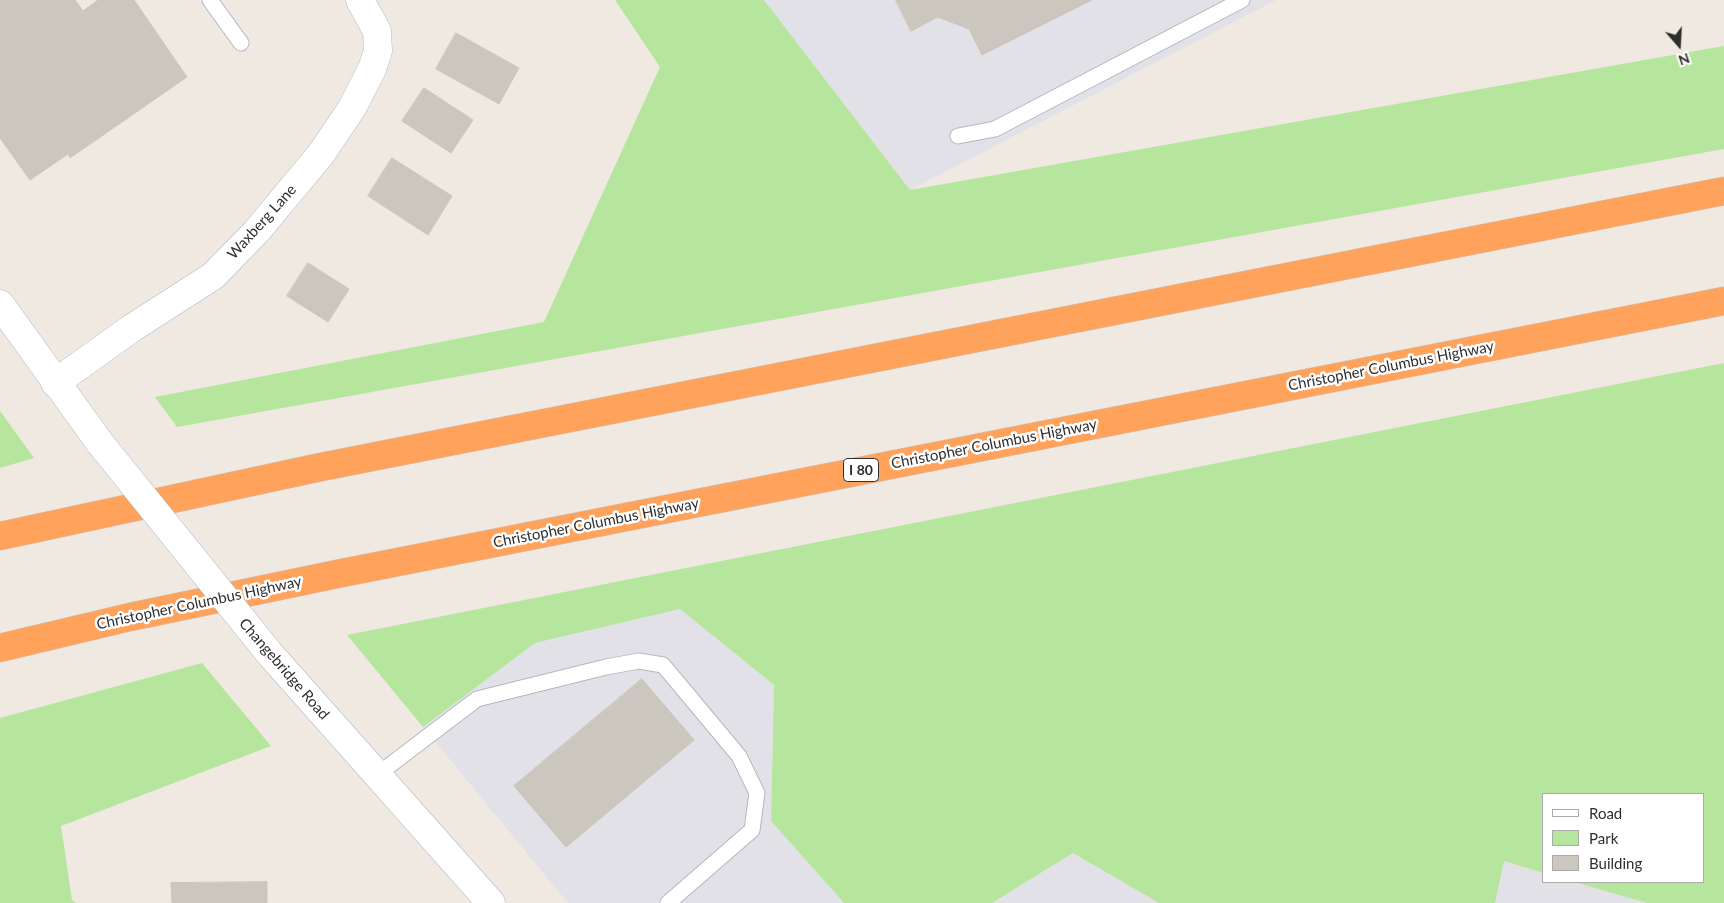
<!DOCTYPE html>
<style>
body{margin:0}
#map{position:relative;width:1724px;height:903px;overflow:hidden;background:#efe9e1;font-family:Lato,sans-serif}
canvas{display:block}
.legend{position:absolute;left:1542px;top:793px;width:162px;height:90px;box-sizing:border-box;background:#fff;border:1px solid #ababab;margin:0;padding:6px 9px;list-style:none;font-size:15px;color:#2e2e2e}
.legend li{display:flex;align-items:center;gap:10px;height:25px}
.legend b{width:25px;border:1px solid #ababab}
.north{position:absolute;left:1654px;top:20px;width:50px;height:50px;-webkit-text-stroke:4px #fff;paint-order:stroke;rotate:161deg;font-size:14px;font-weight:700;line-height:20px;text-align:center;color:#2e2e2e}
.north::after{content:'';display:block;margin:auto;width:18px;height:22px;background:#2e2e2e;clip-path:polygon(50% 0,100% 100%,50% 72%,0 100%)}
</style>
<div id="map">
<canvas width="1724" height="903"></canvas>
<ul class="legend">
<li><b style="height:6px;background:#fff"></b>Road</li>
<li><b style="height:14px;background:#b6e59e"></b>Park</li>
<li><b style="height:14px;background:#cbc7bf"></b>Building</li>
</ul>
<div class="north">N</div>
</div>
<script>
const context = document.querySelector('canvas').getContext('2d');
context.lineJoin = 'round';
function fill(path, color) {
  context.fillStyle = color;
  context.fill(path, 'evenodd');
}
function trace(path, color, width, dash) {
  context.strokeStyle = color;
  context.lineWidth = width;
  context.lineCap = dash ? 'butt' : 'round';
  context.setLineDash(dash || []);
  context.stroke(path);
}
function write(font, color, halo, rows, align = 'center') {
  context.font = font + ' Lato,sans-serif';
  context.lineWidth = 5;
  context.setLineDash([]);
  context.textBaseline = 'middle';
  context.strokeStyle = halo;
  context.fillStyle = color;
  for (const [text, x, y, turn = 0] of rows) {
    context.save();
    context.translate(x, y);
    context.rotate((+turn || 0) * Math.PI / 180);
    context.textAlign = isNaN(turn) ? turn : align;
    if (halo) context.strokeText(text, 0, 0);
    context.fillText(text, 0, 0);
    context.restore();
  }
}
fill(new Path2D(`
 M764 0H1276L910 190Z
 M680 609 774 685 771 821 844 903H568L423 727 535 643Z
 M1073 853 1159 903H992Z
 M1504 861 1543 873V882H1574L1647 903H1495Z`), '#e3e1e8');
fill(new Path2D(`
 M615 0H764L910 190 1724 46V149L177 427 155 397 544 322 660 67Z
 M1724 363V903H1647L1574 882H1703V794H1543V873L1504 861 1495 903H1159L1073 853 992 903H844L771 821 774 685 680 609 535 643 423 727 347 635Z
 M0 411 34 458 0 468Z
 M202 663 271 746 61 826 72 900 77 903H0V718Z`), '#b6e59e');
const building = new Path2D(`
 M0 0H75L83 11 98 0H134L187 77 70 158 68 154 30 180 0 138Z
 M896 0H1092L982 55 969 29 938 17 911 31Z
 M456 33 519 68 499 104 436 69Z
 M424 88 473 120 451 153 402 121Z
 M392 158 452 196 428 235 368 196Z
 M308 263 349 289 328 322 287 296Z
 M642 679 694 740 566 847 514 786Z
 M267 882V903H172L171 883Z`);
fill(building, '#cbc7bf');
trace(building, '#cbc5ba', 1);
const service = new Path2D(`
 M210 0 241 43
 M958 136 995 129 1242 0
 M377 775 477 699 606 667 639 661 663 665 739 756 757 793 752 830 668 903`);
const minor = new Path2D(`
 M55 383 132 328 213 276 256 232 321 154 352 108 372 69 378 51 377 31 360 0`);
const secondary = new Path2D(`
 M0 304 100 443
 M270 654 491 903`);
const motorway = new Path2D(`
 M0 536 321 467 1724 191
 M0 648 130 617 342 573 1724 301`);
trace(service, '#b4b7c1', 17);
trace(minor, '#b4b7c1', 29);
trace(secondary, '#b4b7c1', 29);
trace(motorway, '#c9c9c9', 29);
trace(service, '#fff', 15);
trace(minor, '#fff', 28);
trace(secondary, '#fff', 28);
trace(motorway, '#ffa35c', 28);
const secondaryBridge = new Path2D(`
 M100 443 270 654`);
trace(secondaryBridge, '#b4b7c1', 29, []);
trace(secondaryBridge, '#fff', 28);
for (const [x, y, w] of [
 [861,470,35]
]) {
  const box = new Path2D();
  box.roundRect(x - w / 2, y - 11.5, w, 23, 4);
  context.fillStyle = '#fff';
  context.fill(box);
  trace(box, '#2e2e2e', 1);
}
write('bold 14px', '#2e2e2e', null, [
 ["I 80",861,470]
]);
write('15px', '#2e2e2e', '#fff', [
 ["Waxberg Lane",262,222,-48],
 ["Christopher Columbus Highway",1391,366,-11],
 ["Christopher Columbus Highway",994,444,-11],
 ["Christopher Columbus Highway",596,523,-11],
 ["Christopher Columbus Highway",199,603,-12],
 ["Changebridge Road",284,669,49]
]);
</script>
